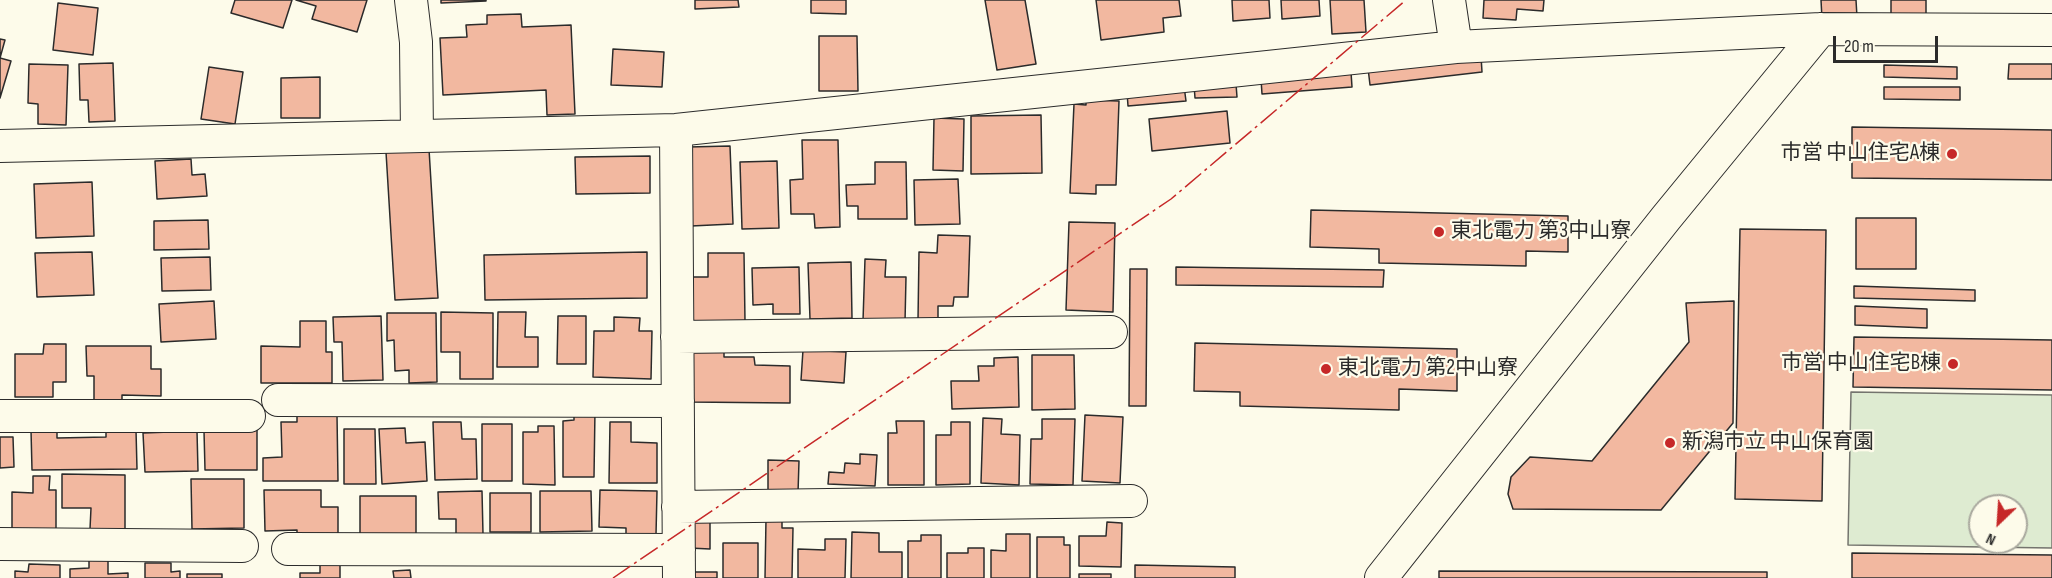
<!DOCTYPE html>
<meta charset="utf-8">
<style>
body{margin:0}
#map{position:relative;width:2052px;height:578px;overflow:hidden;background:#fdfbea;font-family:"Sofia Sans Condensed",sans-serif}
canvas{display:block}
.north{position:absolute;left:1968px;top:494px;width:60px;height:60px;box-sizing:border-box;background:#fdfbea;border:2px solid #a9a89e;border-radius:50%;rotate:205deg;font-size:16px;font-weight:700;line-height:24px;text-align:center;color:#2b2b2b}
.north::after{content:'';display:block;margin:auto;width:21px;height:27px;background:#c62828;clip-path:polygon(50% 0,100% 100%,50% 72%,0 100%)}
.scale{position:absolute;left:1833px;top:36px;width:105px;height:27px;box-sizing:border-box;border:3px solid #2b2b2b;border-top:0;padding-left:8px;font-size:18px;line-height:21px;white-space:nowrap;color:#2b2b2b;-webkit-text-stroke:4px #fdfbea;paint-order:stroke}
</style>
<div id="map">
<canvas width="2052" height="578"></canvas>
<div class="north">N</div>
<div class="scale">20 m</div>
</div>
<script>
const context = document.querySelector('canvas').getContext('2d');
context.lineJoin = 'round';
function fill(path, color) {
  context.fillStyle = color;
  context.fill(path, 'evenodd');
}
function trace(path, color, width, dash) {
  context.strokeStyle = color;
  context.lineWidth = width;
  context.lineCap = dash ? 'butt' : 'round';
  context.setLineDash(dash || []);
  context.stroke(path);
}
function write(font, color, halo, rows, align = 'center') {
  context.font = font + ' "Sofia Sans Condensed","Noto Sans JP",sans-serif';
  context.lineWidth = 4.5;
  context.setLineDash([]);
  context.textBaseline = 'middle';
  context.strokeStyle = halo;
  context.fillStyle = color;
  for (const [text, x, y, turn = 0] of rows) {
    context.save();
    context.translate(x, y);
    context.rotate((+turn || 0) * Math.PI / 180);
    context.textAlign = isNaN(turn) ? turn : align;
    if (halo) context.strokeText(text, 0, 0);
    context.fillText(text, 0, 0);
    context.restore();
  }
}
const green = new Path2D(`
 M1851 392 2052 395V548L1848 545ZM1980 506H2016V542H1980Z`);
fill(green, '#deebd1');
trace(green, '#74746e', 1.5);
const building = new Path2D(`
 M235 0H292L283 28 231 13Z
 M296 0H367L357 32 312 19 316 6Z
 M441 0H486V1L441 3Z
 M695 0H738L739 7 695 9Z
 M811 0H846V14L811 13Z
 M985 0H1025L1036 64 997 70Z
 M1096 0H1179L1181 16 1163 18 1164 32 1101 40Z
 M1232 0H1269L1270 18 1233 21Z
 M1281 0H1319L1320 16 1282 19Z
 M1330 0H1364L1366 32 1332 34Z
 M1484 0H1544L1543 11 1517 9 1516 20 1483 18Z
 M1821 0H1856L1857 17 1822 19Z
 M1891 0H1926V15H1891Z
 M58 3 98 8 93 55 53 50Z
 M521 14 522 27 571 25 575 114 547 115 546 90 443 95 440 38 467 37 466 25 487 24V15Z
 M819 36H857L858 91H819Z
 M0 39 5 40 0 58 11 61 0 98Z
 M613 49 664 52 662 87 611 85Z
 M1481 56 1482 72 1370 85 1368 68Z
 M113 63 115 121 89 122 88 100H80L79 64Z
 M29 64 68 65 66 125 38 124V104L28 103Z
 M2009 64H2052V79H2008Z
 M1884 65 1957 67V79L1884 77Z
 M209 67 243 72 235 124 201 119Z
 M1351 72 1352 87 1262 94 1261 79Z
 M320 77V118H281V78Z
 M1236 84 1237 97 1195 98 1194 85Z
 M1184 86 1186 101 1128 106 1127 92Z
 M1884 87H1960V100L1884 99Z
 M1086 100 1119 101 1116 185H1096V194L1070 193 1074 104 1086 105Z
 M1227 111 1230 143 1152 151 1149 119Z
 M1041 115 1042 173 971 174V116Z
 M934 118 964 119 963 171 933 170Z
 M1852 127 2052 130V180L1852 178Z
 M802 140H838L840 227 815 228 814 214H791L790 180 803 179Z
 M730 146 733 224 691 226 688 147Z
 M429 149 438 298 395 300 386 152Z
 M650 156V193L576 194 575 157Z
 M191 159 192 175 205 174 207 196 157 199 155 161Z
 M777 161 779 228 742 229 740 162Z
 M875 162H906L907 219H858V206H847L846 185 875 184Z
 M958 179 960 224 915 225 914 180Z
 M92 182 94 236 36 238 34 184Z
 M1311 210 1568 216V252L1526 251V266L1379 263V249L1310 247Z
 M1856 218H1916V269H1856Z
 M208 220 209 249 154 250V221Z
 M1069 222 1115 223 1113 312 1066 310Z
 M1740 229 1826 230 1822 501 1735 499Z
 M938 235 970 236 968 297H954L953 306H938V320H918L919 252 937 253Z
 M92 252 94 295 37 297 35 253Z
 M647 252V298L485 300 484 255Z
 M708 253H744L745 321 690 322V277H708Z
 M210 257 211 290 162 291 161 258Z
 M865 259 886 260 885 277H906L905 322 863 321Z
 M851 262 852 318 810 319 808 263Z
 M799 267 800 314H773V304L753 305 752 268Z
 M1176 267 1384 270 1383 287 1176 285Z
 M1130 269H1147L1146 406H1129Z
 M1854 286 1975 290V301L1854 298Z
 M214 301 216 339 161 342 159 304Z
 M1734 301 1733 423 1661 510 1513 509 1508 494 1511 477 1530 457 1592 461 1689 342 1686 303Z
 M1855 306 1927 309V328L1855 325Z
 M441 312 493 313V379H460V352H441Z
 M498 312H526L525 337H538V367H497Z
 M387 313H436L437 382 409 383V370L395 371 394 340 387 341Z
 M381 316 383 380 343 381 342 342H334L333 317Z
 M558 316H586V364H557Z
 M614 317 640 318 639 331H652L651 379 593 377 594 331H614Z
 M300 321H326V352H332V383H261V346L300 347Z
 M1854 337 2052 340V390L1853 387Z
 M1195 343 1457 349V391L1399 389V410L1240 406V392L1194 391Z
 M44 344H66V382H53V397H15V354H43Z
 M86 346H151V369H161V396L122 395V404H94V376H87Z
 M689 349 724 350V357H754L755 365 790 366V403L689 402Z
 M803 350 846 352 844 383 801 380Z
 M1032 355H1074L1075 409 1032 410Z
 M1018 357 1019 407 952 409 951 381H979L978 366H994V358Z
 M574 410H595L594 477H563V421L574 420Z
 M297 415H337L338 481H263V458L282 457 281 422H297Z
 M1085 415 1123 417 1120 483 1082 481Z
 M983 418 1002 419 1001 434 1020 435 1019 485 981 483Z
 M1042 419H1075L1073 485 1030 484 1031 439H1042Z
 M896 421H924V485H888V433H897Z
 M433 422H461L462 439H476L477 479 435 480Z
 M610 422H631V442L657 443V483H609Z
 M951 422H970V484L936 485V435H951Z
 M482 424H512V481H482Z
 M538 426H554L555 485 523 484V432H538Z
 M405 428 406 443 425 442 427 481 382 484 379 429Z
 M57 429V438L106 437V431L136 430 137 469 32 470 31 430Z
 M344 429H375L376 484H344Z
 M257 430V470H205L204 431Z
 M197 431 198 471 145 472 143 433Z
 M0 437H13L14 467 0 468Z
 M860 454 877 455 875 486 828 484 829 472 844 473 845 463 860 464Z
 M768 460 799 461 798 493 768 492Z
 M62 474 125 475V529H90L91 508H62Z
 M33 476H50L49 490H56V532L12 531V492L33 493Z
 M191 479H244V528L192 529Z
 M264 490H321V507H338V536H297V530L265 531Z
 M600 490 657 491 656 535 626 534V528L599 527Z
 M482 491 483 534H456V519H439L438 492Z
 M540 491H591L592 531 540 532Z
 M490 493H531V532H490Z
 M360 496H416V534H360Z
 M690 516H710V549L689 548Z
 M766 519H782V528H793L792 578H765Z
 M1107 522 1122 523 1121 567 1079 566V536H1106Z
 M852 532 879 533V552H902V578H851Z
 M1006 534H1030V578H991V550L1006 551Z
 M921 535H941V578H908V541H921Z
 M1037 537H1064V545H1070V578H1037Z
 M825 539H846L845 578H798V549L825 550Z
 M723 543H758V578H723Z
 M968 548H984V578H947V553H968Z
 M1852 553 2052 555V578H1852Z
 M89 560H108V574L128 573V578H70V569L89 568Z
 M145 563H171V572L180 571V578H145Z
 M29 564 60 565V578H15V571L28 572Z
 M320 565H340V578H300V573H320Z
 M1135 565 1235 567V578H1135Z
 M410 570 411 578H394L393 571Z
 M1439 571 1767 572V578H1439Z
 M690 572H717V578H690Z
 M187 574H222V578H187Z
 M1079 574H1111V578H1079Z`);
fill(building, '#f2b8a0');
trace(building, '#2b2b2b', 1.5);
const minor = new Path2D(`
 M411 0 416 42 417 136
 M1449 0 1456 47
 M676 130 679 578
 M0 146 676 130 1456 47 1821 29 2052 30
 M677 337 1111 332
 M278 400 678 401
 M0 416H249
 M678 507 1131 501
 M0 544 242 546
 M288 549 679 550
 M1381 578 1666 218 1821 29`);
trace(minor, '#2b2b2b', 34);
trace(minor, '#fdfbea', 32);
trace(new Path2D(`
 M613 578 1171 199 1406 0`), '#c62828', 1.5, [21, 4.5, 3, 4.5]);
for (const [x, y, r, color] of [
 [1952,154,6,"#c62828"],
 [1439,232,6,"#c62828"],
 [1953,364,6,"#c62828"],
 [1326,369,6,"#c62828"],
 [1670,443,6,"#c62828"]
]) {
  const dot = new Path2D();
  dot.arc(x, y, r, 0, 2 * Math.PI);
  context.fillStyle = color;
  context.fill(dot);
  trace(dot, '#fdfbea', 2);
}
write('21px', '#2b2b2b', '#fdfbea', [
 ["市営 中山住宅A棟",1940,154,"right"],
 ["東北電力 第3中山寮",1451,232],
 ["市営 中山住宅B棟",1941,364,"right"],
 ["東北電力 第2中山寮",1338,369],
 ["新潟市立 中山保育園",1682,443]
], 'left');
</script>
